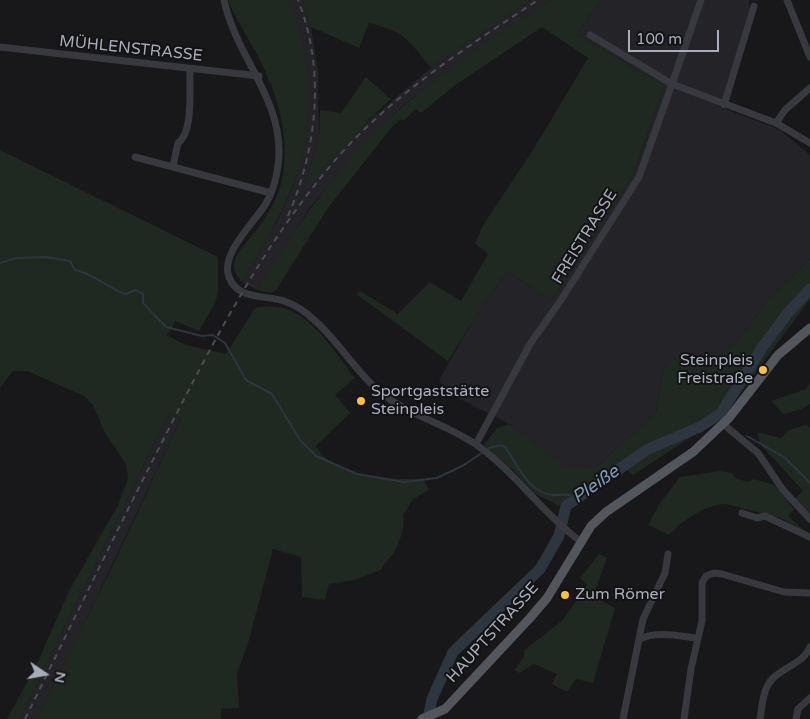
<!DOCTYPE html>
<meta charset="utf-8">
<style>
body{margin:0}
#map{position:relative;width:810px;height:719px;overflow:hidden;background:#18171a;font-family:"Varela Round",sans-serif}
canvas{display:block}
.north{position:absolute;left:20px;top:649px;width:50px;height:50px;-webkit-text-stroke:4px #131215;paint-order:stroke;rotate:102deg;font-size:14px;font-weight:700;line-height:20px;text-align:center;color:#a9adba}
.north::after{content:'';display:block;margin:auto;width:18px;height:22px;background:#a9adba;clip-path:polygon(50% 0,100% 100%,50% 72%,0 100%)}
.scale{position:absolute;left:628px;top:30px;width:91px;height:22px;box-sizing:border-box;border:2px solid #a9adba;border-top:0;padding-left:6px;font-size:15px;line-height:18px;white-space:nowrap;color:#a9adba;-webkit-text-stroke:4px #131215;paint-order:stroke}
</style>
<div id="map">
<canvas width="810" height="719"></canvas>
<div class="north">N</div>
<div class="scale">100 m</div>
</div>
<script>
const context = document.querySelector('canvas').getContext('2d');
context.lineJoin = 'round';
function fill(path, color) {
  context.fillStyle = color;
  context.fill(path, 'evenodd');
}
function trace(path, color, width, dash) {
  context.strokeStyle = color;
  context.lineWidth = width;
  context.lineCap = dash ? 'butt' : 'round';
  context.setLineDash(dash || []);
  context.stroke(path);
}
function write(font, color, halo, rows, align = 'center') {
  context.font = font + ' "Varela Round",sans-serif';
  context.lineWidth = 4;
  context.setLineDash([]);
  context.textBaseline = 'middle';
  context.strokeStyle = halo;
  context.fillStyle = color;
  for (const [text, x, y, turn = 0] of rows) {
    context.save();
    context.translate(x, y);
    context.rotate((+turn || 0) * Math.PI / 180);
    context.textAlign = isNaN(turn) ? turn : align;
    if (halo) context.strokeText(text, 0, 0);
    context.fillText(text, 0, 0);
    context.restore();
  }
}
fill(new Path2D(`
 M289 0H302L311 27 318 71 319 138 302 195 326 163 354 133 431 68 530 0H551L434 81 399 109 344 167 311 206 257 290 242 282 279 218 293 186 306 133 308 110 301 42Z
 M601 0H749V10L720 107 780 130 810 155V259L769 299 737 342 703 368 682 350 663 370 656 413 596 467 567 469 509 424 448 393 439 380 474 319 507 271 552 300 633 175 664 86 577 34Z
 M169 413 181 419 69 656 37 719H20Z`), '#242327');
fill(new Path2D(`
 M228 0H289C314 57 315 130 292 187 279 221 260 251 242 282 238 277 233 272 234 265 235 251 251 238 259 227 269 213 278 197 282 179 292 133 274 83 251 44 243 29 234 16 228 0Z
 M302 0H530L431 68C407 39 407 33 369 23L359 48 311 27Z
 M551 0H601L577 34 664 86 633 175 552 300 507 271 474 319 448 361 356 294 360 291 398 314 430 282 461 301 488 254 475 244 483 225 533 150 588 58 542 27 454 86 421 113 416 109 403 121 401 119 391 128 328 208 276 290 271 293 257 290C297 225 341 160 400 109 446 68 500 34 551 0Z
 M366 77 391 99C358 129 328 160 301 197L319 138 320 110 341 113Z
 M0 150 218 257V292L215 303 199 331 175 321 172 329 166 335 186 345 226 354 255 308C303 296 329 345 355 378L335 395 350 413 316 446C329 475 396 482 423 478L429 490 413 499 403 515C406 526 399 544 393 554 388 561 384 562 381 570L354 580 329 584 325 600 302 597 301 557 273 549 249 640 237 674 239 708 221 709V719H37L114 563 181 419 169 413 20 719H7L35 668 69 591 118 505 128 478 126 464 105 433 93 405 84 396 27 371H13L0 388Z
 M810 259V299L737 398 720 418 633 475 623 468 560 506 535 494 513 470 483 446 497 428 509 424 567 468 596 467 656 413 663 370 682 349 703 368 737 342 769 299Z
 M810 383V404L802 409 783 414 771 401 806 389Z
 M805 425 810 427V513L795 499 803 491 761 445 757 432 781 438 789 430Z
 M720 471 732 473 735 478 748 482 754 479 774 485 794 509 788 516 805 531 780 518 726 504C706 504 683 520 669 535L648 525 660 503 680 477Z
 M599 554 607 558 593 596 615 608 593 683 576 679 567 692 552 684 557 674 534 664 519 673 514 670 524 657V650L562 621 587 585 580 578Z`), '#1f2821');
trace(new Path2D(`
 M0 263 17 258 46 257 70 261 75 270C92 273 108 288 125 294L136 290 143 294V303L166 327 202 336 213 335 225 343 246 380 272 394 300 440 316 456 357 474 404 482 437 478 464 465 489 448 501 445 505 447C518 465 528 493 553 495 564 496 565 492 576 498
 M747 436 784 457 810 483`), '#2d363f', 2);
trace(new Path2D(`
 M428 719 432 699 453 652 540 569 559 536 566 506 648 449 700 427 721 413 764 345 787 314 810 289`), '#2d363f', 11);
trace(new Path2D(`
 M224 0C236 58 287 103 278 166 276 180 272 194 265 205 253 224 220 254 229 277 237 300 266 295 284 301 295 305 305 311 313 319 338 340 354 370 379 391 408 416 448 424 478 446 516 473 542 513 580 541
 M787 0 810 57
 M590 35 672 84 701 0
 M0 47 259 76
 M724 105 754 6
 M776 123 785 110 810 88
 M135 157 271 193
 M173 166 178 143C194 132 189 88 190 69
 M723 424 758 453 783 490 810 519
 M476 444 530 344 561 300 639 177 672 84 776 123 810 143
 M742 513 757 518 765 516 810 537
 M640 639C657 631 678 636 697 638
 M623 719 643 619 665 573 668 554
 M684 719 691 669 702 621V583L706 576 714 573 722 574 784 592 810 593
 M760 719C762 709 762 696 767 687 775 668 803 666 810 647
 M796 719 798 709 810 698`), '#38393f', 7);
trace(new Path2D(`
 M422 719 445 709 530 618 547 598 591 526 606 512 693 452 729 418 778 355 810 328`), '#54565e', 9);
trace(new Path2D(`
 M288 216C317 148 326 71 298 0
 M25 719C69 630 112 540 157 452 211 346 265 238 345 149 401 89 470 45 538 0`), '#4b4d54', 2, [6, 5]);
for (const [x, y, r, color] of [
 [763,370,5,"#fdc22d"],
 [361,401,5,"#fdc22d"],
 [565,595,5,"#fdc22d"]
]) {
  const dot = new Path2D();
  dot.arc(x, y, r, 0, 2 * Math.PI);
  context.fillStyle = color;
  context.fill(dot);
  trace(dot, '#131215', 2);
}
write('16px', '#a9adba', '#131215', [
 ["MÜHLENSTRASSE",131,49,6],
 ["FREISTRASSE",585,237,-58],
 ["HAUPTSTRASSE",493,633,-48]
]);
write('16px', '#a9adba', '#131215', [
 ["Steinpleis",753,361,"right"],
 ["Freistraße",753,379,"right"],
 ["Sportgaststätte",371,392],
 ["Steinpleis",371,410],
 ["Zum Römer",575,595]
], 'left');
write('italic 18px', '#7e9ab7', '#131215', [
 ["Pleiße",596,485,-35]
]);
</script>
